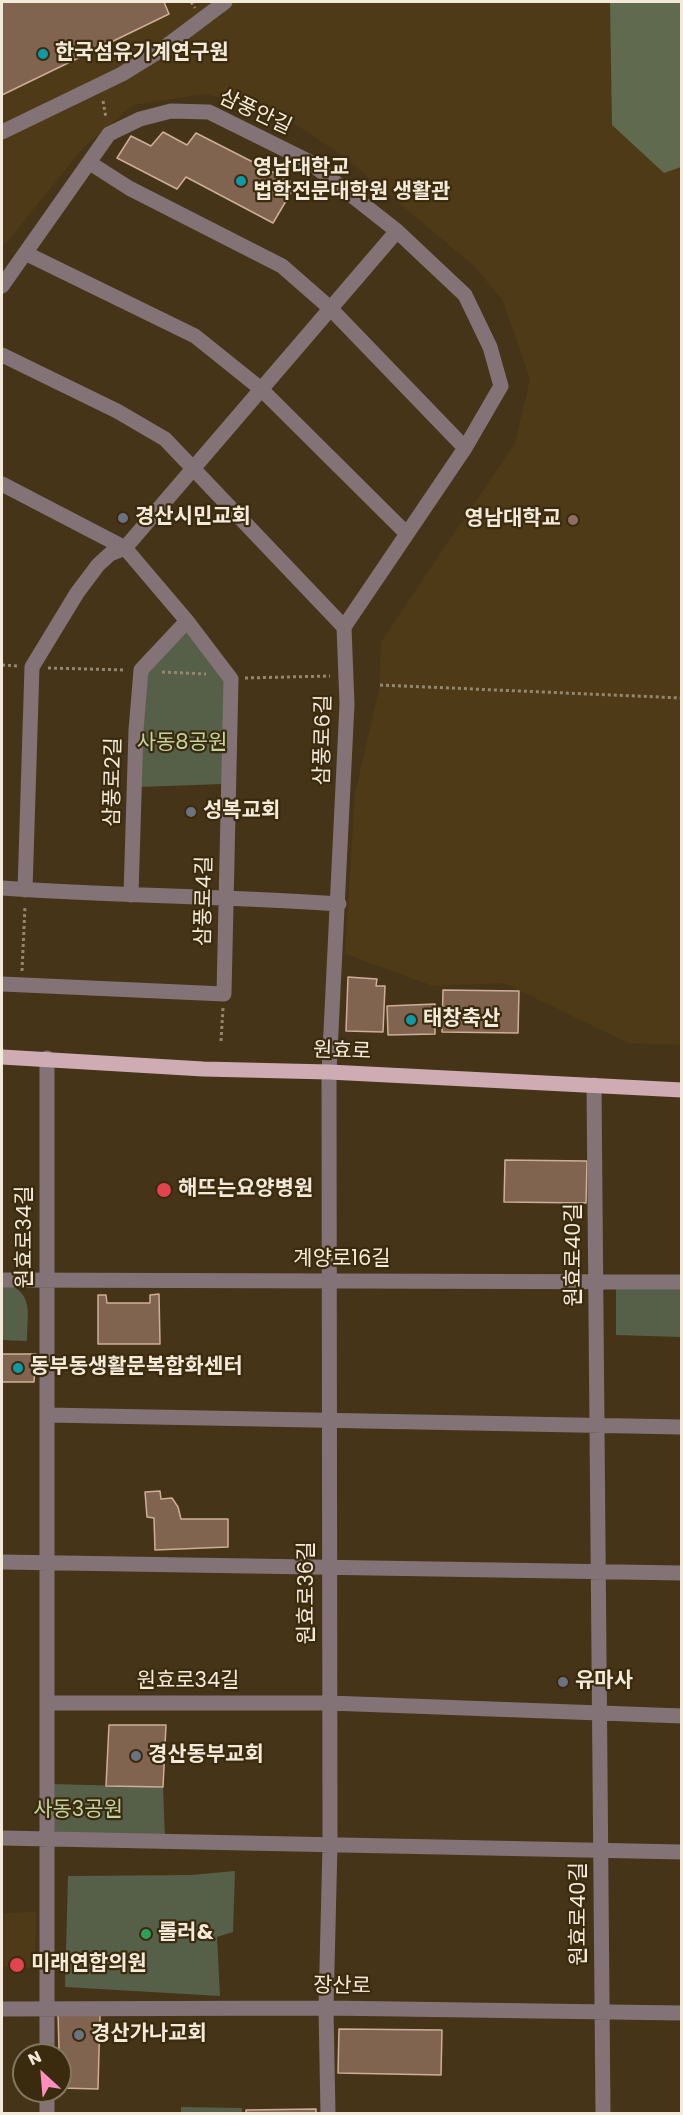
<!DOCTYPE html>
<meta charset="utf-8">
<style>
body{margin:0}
#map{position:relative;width:683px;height:2115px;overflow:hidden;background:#453418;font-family:Poppins,sans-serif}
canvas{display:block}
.frame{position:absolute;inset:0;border:3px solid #f4eada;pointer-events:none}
.north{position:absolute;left:12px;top:2043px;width:60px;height:60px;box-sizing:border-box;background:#3a2a0e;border:2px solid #847760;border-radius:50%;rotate:334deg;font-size:16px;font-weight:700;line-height:24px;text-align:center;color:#f4eada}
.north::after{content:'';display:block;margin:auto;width:21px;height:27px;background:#fe8ebd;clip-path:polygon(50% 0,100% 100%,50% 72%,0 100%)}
</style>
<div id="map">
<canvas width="683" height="2115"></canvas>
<div class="frame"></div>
<div class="north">N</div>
</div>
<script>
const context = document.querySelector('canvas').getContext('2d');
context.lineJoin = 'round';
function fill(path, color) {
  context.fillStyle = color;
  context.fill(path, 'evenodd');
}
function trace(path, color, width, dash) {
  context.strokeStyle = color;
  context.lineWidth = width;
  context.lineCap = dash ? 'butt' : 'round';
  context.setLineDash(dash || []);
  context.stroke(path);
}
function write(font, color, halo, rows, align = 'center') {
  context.font = font + ' Poppins,"Noto Sans KR",sans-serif';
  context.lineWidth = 4.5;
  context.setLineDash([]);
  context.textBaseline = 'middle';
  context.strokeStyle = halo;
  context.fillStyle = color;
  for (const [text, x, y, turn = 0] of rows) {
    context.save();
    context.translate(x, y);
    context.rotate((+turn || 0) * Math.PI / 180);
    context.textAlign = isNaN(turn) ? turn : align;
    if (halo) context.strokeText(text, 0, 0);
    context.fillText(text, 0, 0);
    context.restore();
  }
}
fill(new Path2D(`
 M2 2H681V1045L628 1043 504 983 433 986 345 954 355 793 380 685 381 642 515 443 530 379 503 301 474 266 343 156 274 110 205 94 133 105 83 148 2 248Z
 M36 1912 35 1968 2 1967V1913Z`), '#4f3a17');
fill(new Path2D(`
 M188 631 224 677 223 784 139 787 144 673Z
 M2 1283C35 1291 27 1312 27 1341L2 1340Z
 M616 1286H681V1337L616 1335Z
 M51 1784 163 1787 165 1839 57 1836 51 1825Z
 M235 1871 233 1932 217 1937 220 1996 65 1987 68 1876 191 1875Z
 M181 2107 242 2108V2113H181Z`), '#565f48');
fill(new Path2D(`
 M610 2H681V167L664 173 612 125Z`), '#606a4f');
const building = new Path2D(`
 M2 2H164L169 14 2 95Z
 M163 132 187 145 196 133 296 184 273 223 186 177 177 189 117 158 131 136 151 146Z
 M348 977 377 979 376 986H385L383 1032 346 1031Z
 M443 990 519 991 518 1033 442 1032Z
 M435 1004V1034L388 1035 387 1006Z
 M505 1160 587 1161 586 1203 504 1202Z
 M159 1294 160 1344H98V1295H106L107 1303H150V1295Z
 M2 1354H36L34 1382H2Z
 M160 1491 161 1499 172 1498 178 1507 181 1519H228V1547L155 1550 154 1518 147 1517 145 1492Z
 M109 1725H166L163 1787 106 1786Z
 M58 2013 100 2015 98 2089 60 2088Z
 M339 2029 442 2030 441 2075 338 2073Z
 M316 2109V2114H246V2110Z`);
fill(building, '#816450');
trace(building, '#ceae98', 1.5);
trace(new Path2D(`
 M191 2 195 8
 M103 101 106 118
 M2 665 18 666
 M48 668 126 670
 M162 672 206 674
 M245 678 330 676
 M380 685 682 698
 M22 971 25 906
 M221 1041 223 1008`), '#948770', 3, [3, 3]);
trace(new Path2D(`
 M2 132 122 74 161 50 225 2
 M90 163 129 188 282 266 330 308 465 448
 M25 253 195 336 261 389 406 533
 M2 286 109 134 140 119 171 111 209 112 308 161 397 231 465 295 490 347 501 386 465 448 344 627
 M2 355 117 411 165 439 344 627 347 704 329 1072 330 1845 326 2008 328 2114
 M2 484 125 548 187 621 231 679 224 994 2 984
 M2 888C114 896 226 896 339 904
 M25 890 32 667 77 593 98 565 110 554 125 548 397 231
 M131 895 136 730 141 670 187 621
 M47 1058V2055
 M594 1085 603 2114
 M2 1280 682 1282
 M47 1415 682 1427
 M2 1562 682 1573
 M47 1703H329L682 1716
 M2 1838 682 1852
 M2 2009 326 2008 682 2013
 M47 2114V2091`), '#837276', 15);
trace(new Path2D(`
 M2 1057 203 1069 329 1072 682 1090`), '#cfacb4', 15);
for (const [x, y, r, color] of [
 [43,54,6,"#0f9aa8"],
 [241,181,6,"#0f9aa8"],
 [123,518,6,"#6b7280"],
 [573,520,6,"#8d6e63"],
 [191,812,6,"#6b7280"],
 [411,1020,6,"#0f9aa8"],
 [164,1190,8,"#e0444e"],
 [18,1368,6,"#0f9aa8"],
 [563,1682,6,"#6b7280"],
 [136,1756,6,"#6b7280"],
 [146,1934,6,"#2e9e5b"],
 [17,1965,8,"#e0444e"],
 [79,2035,6,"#6b7280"]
]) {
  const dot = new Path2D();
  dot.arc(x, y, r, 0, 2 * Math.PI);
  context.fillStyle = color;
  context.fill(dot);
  trace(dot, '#3a2a0e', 2);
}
write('bold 21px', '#f4eada', '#3a2a0e', [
 ["한국섬유기계연구원",55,54],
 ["영남대학교",253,169],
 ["법학전문대학원 생활관",253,193],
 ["경산시민교회",135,518],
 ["영남대학교",561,520,"right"],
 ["성복교회",203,812],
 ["태창축산",423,1020],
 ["해뜨는요양병원",178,1190],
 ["동부동생활문복합화센터",30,1368],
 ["유마사",575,1682],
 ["경산동부교회",148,1756],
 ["롤러&",158,1934],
 ["미래연합의원",31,1965],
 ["경산가나교회",91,2035]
], 'left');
write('21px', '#f4eada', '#3a2a0e', [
 ["삼풍안길",255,113,25],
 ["삼풍로6길",324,740,-89],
 ["삼풍로2길",114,782,-89],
 ["삼풍로4길",205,901,-89],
 ["원효로",342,1052,2],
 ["원효로34길",26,1237,-90],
 ["원효로40길",575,1255,-90],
 ["계양로16길",342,1260],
 ["원효로36길",308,1593,-90],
 ["원효로34길",188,1682],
 ["원효로40길",580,1914,-90],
 ["장산로",342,1987,1]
]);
write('21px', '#c2d5a1', '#3a2a0e', [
 ["사동8공원",182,744],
 ["사동3공원",78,1811]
]);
</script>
